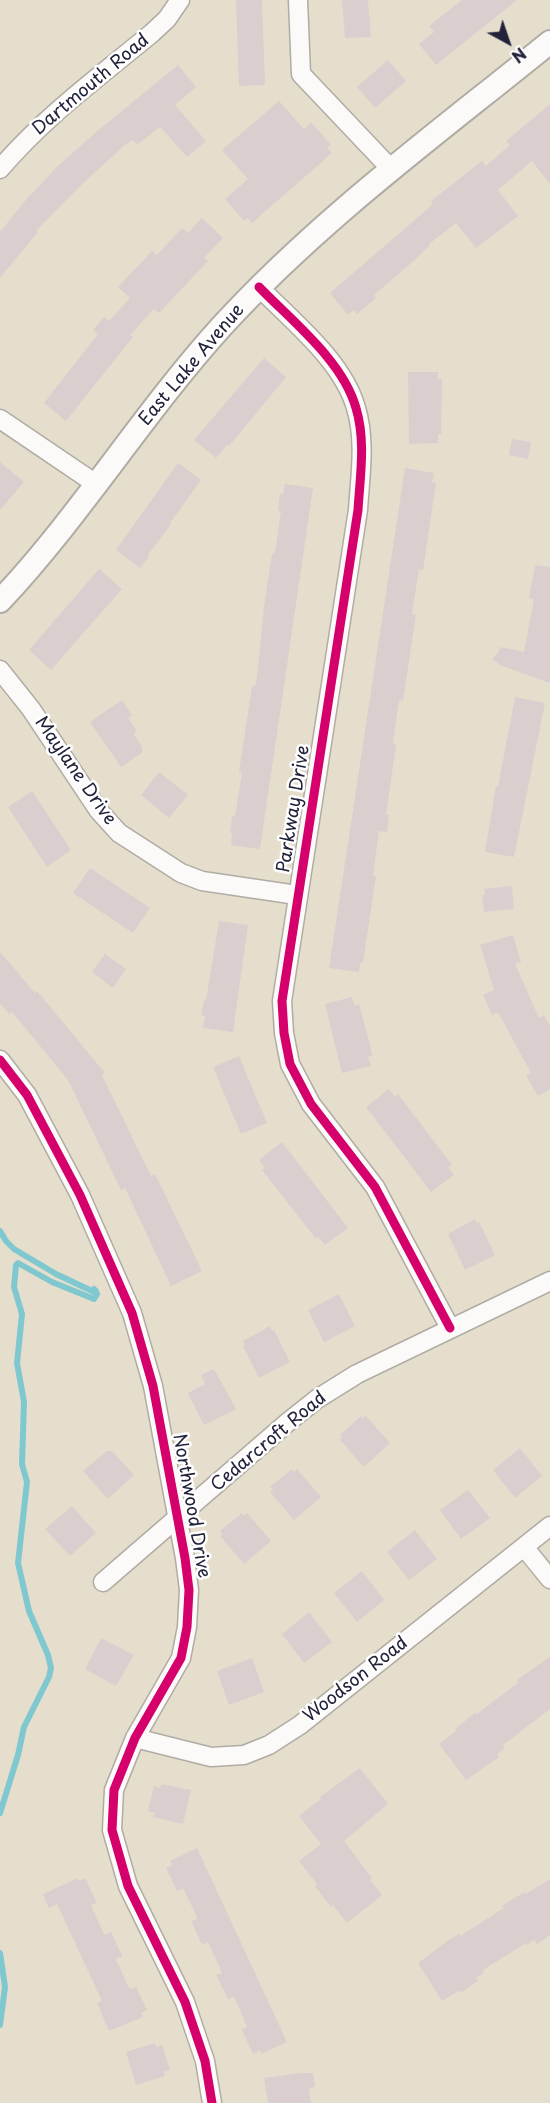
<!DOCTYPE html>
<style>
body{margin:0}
#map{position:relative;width:550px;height:2103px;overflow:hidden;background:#e5decd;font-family:"Playpen Sans",sans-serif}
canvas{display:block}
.north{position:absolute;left:478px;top:12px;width:60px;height:60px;-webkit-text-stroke:4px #fff;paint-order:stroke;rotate:140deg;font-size:16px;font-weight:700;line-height:24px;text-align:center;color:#22223b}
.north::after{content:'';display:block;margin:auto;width:21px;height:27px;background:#22223b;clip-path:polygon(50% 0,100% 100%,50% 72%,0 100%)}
</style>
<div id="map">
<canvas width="550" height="2103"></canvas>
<div class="north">N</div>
</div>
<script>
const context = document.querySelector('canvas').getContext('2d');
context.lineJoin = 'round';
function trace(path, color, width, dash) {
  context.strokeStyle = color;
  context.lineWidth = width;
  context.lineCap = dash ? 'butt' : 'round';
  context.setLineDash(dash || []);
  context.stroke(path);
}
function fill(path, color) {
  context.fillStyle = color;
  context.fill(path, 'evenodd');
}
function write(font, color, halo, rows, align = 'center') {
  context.font = font + ' "Playpen Sans",sans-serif';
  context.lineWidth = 5;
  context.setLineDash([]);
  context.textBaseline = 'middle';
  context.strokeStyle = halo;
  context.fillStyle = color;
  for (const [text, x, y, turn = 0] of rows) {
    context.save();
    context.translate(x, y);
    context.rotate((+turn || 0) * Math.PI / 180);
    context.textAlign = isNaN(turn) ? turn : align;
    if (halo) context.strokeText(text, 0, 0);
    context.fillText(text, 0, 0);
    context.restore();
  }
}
trace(new Path2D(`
 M0 1231 6 1241 14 1249 56 1274 92 1291 94 1289 96 1291 95 1293 97 1294 94 1299 52 1282 18 1263 16 1265 14 1287 22 1314 17 1363 24 1402 22 1464 27 1482 18 1563 29 1611 48 1655 51 1668 49 1677 24 1727 18 1755 0 1813
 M0 1953 5 1987 0 2025`), '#80c8cf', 6);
fill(new Path2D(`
 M236 0H262L265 85 239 86Z
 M342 0H368L371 37 345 38Z
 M462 0H517L436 65 419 44 434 32 429 26Z
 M388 60 406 81 375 108 357 87Z
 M178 65 196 87 175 105 206 141 187 157 160 127 137 145 133 140 126 144 80 186 36 231 38 232 0 278V232L24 202 58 166 95 133Z
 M279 101 304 129 311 122 331 145 327 147 332 153 252 223 248 218 244 221 225 199 248 179 222 150Z
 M550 104V184L532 161 498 190 518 216 476 248 456 223 429 244 430 245 417 258 374 295 376 298 357 314 354 310 348 315 330 293 431 206 433 203 431 201 482 161 486 166 510 145 506 141Z
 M202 218 223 238 204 258 208 261 159 313 154 309 130 335 133 337 66 421 44 403 98 334 93 330 104 317 109 321 130 298 118 287 152 251 157 255 182 228 188 233Z
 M264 358 286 377 229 446 227 445 216 458 194 440Z
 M408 372H438V379H442L441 434H438V443L409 444Z
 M512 439 531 442 528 459 509 455Z
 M0 462 24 482 0 510Z
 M178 463 201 480 170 523 171 524 148 555 149 556 140 568 116 550Z
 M405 468 434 473 432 482 436 483 423 570 419 569 412 614H416L403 701 399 700 394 735 393 744 396 745 386 815H389L387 832 379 831 373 875 376 876 363 963H360L359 972 329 968Z
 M285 484 313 488 260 849 231 845 232 833H230L232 816 235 817 242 773 239 772 252 686H255L257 677 264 606 272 554H274L276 546 281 511H278L280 494H283Z
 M535 565 550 567V683L500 665 492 659 498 653 500 647 524 652 534 599 529 598Z
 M99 569 122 589 51 670 29 650Z
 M515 697 545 703 514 857 485 852 496 786 498 787Z
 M122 700 132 715 128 718 137 731 134 734 142 747V753L121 767 90 722Z
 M159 772 188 795 169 818 141 795Z
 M32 791 71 850 47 867 8 807Z
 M90 868 150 908 133 933 73 893Z
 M512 886 514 909 484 912 482 895H485L484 889Z
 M219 921 248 925 233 1032 203 1028 205 1016 201 1015 204 1000H206Z
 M513 935 521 962 515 964 539 1018 544 1015 550 1026V1089L538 1096 526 1076 531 1073 498 1012 492 1015 483 995 494 990 480 945Z
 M0 952 35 993 37 991 105 1073 102 1075 151 1176 155 1174 202 1271 171 1286 125 1188 121 1190 68 1080 12 1012 9 1014 0 1003Z
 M105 954 126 969 113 988 92 972Z
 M352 997 355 1006 359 1004 370 1045 372 1056 368 1057 371 1066 342 1073 325 1004Z
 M239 1056 267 1123 241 1134 213 1067Z
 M389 1089 395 1097 398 1094 452 1165 448 1167 454 1175 431 1192 366 1107Z
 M282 1142 348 1228 325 1245 318 1237 316 1239 262 1170 265 1168 259 1160Z
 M475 1219 477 1223 479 1222 495 1255 465 1270 448 1234Z
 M339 1294 355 1326 324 1342 308 1310Z
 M270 1326 272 1331 274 1330 290 1362 259 1378 243 1346 245 1345 243 1341Z
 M214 1369 236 1409 204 1425 188 1393 205 1384 201 1375Z
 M361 1416 363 1418 366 1416 390 1443 364 1467 340 1440 342 1437 340 1435Z
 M520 1448 542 1476 515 1498 493 1470Z
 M107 1451H112L134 1475 108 1499 83 1471Z
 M292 1469 294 1472 297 1469 321 1497 294 1520 270 1492 273 1490 270 1487Z
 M468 1490 490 1518 461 1539 440 1510Z
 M72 1506 96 1533 70 1556 45 1529Z
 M242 1513 244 1516 247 1513 271 1541 244 1564 220 1536 223 1534 220 1531Z
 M415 1530 437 1559 409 1580 387 1552Z
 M362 1571 384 1600 357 1622 334 1593Z
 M309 1612 332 1642 304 1663 282 1634Z
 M101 1638 134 1655 116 1686 85 1669Z
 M550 1657V1709L503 1745 505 1748 497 1754 499 1757 466 1780 439 1744 456 1731 455 1729 475 1713 477 1714 519 1682 517 1680Z
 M252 1658 264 1692 229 1705 217 1671Z
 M360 1768 388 1804 344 1841 372 1878 370 1880 382 1895 347 1923 333 1905 331 1907 315 1886 317 1884 299 1861 321 1844 299 1816 321 1799 320 1797Z
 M161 1784 191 1790 183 1824 153 1817 155 1813 148 1811 154 1786 160 1788Z
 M197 1848 287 2042 261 2054 260 2050 253 2054 242 2030 247 2027 246 2024 234 1997 228 1999 216 1975 222 1973 208 1942 202 1945 191 1921 197 1919 196 1915 183 1888 177 1891 166 1868 172 1865 170 1861Z
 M78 1878 79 1881 85 1878 97 1903 91 1905 103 1932 105 1935 111 1932 122 1956 116 1959 128 1986 130 1989 136 1987 147 2010 141 2013 143 2017 109 2031 97 2003 102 2001 57 1904 49 1908 43 1894Z
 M550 1879V1935L537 1944 534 1940 527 1945 526 1943 483 1970 484 1973 476 1978 478 1981 460 1993 459 1991 442 2001 418 1963 449 1940 459 1934 460 1936 504 1908 502 1906 516 1897 525 1892 526 1894Z
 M155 2043 156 2047 162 2045 170 2070 164 2072 165 2076 136 2085 126 2052Z
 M301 2073H313L315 2087 309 2088 311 2103H268L264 2078Z`), '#dacfce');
const minor = new Path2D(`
 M298 0 301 74 392 170
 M0 169C44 117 100 76 152 33L167 19 180 0
 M259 287C292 321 343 361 356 408 366 441 360 477 358 510L282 1001 284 1033 290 1064 311 1104 375 1187 450 1328
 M0 419 96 484
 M0 670 31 709 99 811 119 833 181 873 202 881 297 895
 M0 1060 27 1095 80 1195 132 1313 153 1386 185 1558 189 1590 187 1627 181 1658 135 1738 114 1790 112 1830 128 1886 185 2002 205 2061 212 2103
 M524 1547 550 1579
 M103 1582 288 1422 317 1399 357 1374 550 1281
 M135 1738 211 1757 244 1755 269 1745 300 1725 550 1526`);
const tertiary = new Path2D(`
 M0 601C81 515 143 413 222 326 320 219 438 133 550 42`);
trace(minor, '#b0aca4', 21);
trace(tertiary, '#b0aca4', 26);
trace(minor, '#fbfaf8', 18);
trace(tertiary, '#fbfaf8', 22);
trace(new Path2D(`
 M259 287C292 321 343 361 356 408 366 441 360 477 358 510L282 1001 284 1033 290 1064 311 1104 375 1187 450 1328
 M0 1060 27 1095 80 1195 132 1313 153 1386 185 1558 189 1590 187 1627 181 1658 135 1738 114 1790 112 1830 128 1886 185 2002 205 2061 212 2103`), '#d6006c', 9);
write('18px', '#22223b', '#fff', [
 ["Dartmouth Road",91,85,-40],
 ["East Lake Avenue",192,365,-50],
 ["Maylane Drive",75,771,55],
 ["Parkway Drive",294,809,-81],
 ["Cedarcroft Road",269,1442,-40],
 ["Northwood Drive",191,1506,80],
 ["Woodson Road",356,1680,-38]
]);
</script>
